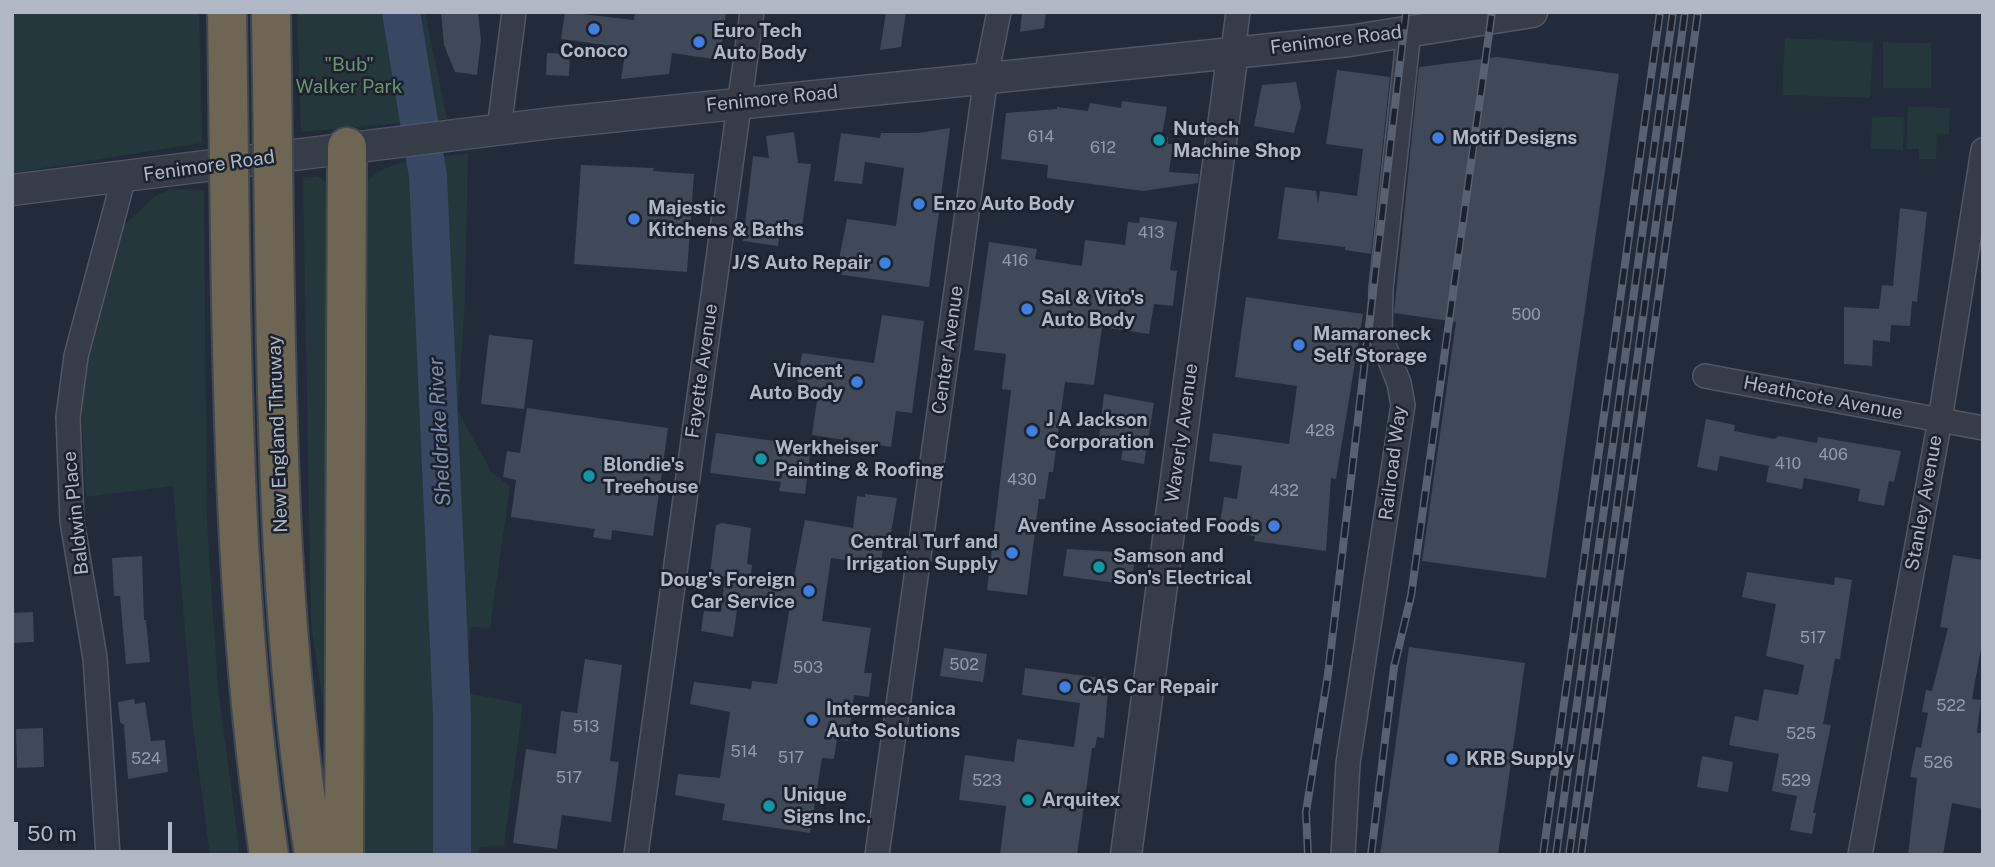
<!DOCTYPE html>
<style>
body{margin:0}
#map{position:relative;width:1995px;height:867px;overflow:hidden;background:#222b39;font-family:"Public Sans",sans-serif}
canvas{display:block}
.frame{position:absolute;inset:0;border:14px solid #b1b8c5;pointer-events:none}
.scale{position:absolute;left:14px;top:822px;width:158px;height:32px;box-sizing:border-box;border:4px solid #b1b8c5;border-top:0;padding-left:9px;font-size:21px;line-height:24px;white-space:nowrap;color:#b1b8c5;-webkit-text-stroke:5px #1b222e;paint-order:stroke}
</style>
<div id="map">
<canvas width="1995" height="867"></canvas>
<div class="frame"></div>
<div class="scale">50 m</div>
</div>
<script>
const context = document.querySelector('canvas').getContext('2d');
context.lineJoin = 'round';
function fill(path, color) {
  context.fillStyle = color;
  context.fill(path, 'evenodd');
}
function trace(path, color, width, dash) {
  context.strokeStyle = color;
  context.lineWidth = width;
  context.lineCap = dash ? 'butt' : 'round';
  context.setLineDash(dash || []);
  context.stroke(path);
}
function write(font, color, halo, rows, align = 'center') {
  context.font = font + ' "Public Sans",sans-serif';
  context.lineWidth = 5;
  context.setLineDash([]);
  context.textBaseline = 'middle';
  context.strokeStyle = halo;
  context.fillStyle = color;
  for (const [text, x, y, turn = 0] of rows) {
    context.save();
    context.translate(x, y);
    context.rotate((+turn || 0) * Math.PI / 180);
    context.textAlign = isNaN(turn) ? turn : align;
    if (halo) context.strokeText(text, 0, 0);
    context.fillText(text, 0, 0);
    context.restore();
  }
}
fill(new Path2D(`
 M12 12H199L202 143 12 173Z
 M297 12H425L447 119 301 132Z
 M1785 38 1873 42 1870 98 1782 95Z
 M1883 42 1931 43V88H1883Z
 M1908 107 1950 108 1949 134H1937L1936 159H1919V149H1906Z
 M1872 116 1904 117 1903 150 1871 149Z
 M468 153 465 298 458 411 492 473 510 486 490 629 471 627 463 692 523 704 504 846 479 847 478 855H362L363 187C384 156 433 159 468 153Z
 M318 176 329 185 331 703H323L311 624 303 178Z
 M170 189 204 190 207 525 218 688 240 855H210L193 727 173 486 86 497 80 386 93 325 123 226 154 197Z`), '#24373a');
trace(new Path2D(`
 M401 12 428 176 452 713V855`), '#384862', 38);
fill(new Path2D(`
 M441 12H478L481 40 477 75 455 72 444 45Z
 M565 12 634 20 635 12H726L720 60 672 53 669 74 621 79 626 48 561 39Z
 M886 12H906L901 47 880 50Z
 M1022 12H1046L1044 28 1020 32Z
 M547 53 570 54 569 76 546 75Z
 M1498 57 1619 74 1546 578 1422 561 1456 322 1394 313 1419 67Z
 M1337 70 1390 77 1371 254 1345 250V247L1278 239 1285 187 1316 191 1318 203 1320 191 1357 196 1363 149 1326 144Z
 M1296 82 1301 107 1294 133 1254 126 1262 85Z
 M1122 101 1167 107 1162 135 1168 137V144H1173L1169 172 1199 174 1198 183 1143 191 1047 178 1048 165 1001 159 1006 113 1057 109V107L1088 111 1090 103 1121 108Z
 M950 128 929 287 836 274 847 219 896 226 904 168 865 162 862 184 834 181 841 133 880 138 881 133H918Z
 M794 132 798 163 811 164 802 227 781 224 778 246 743 241 753 156 769 158 766 136Z
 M581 165 654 168 653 171 694 174 687 272 574 264Z
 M1900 208 1927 212 1917 302 1912 301 1910 326 1891 325 1890 342 1873 340 1872 366 1844 364V307L1879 309 1882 285 1893 286Z
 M1140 217 1177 222 1170 270 1177 271 1173 306 1154 304 1149 334 1102 327 1094 385 1065 382 1053 472H1049L1045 499H1039L1027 595 987 590 1011 390 1002 389 1006 354 974 350 989 242 1037 249 1035 259 1082 266 1085 240 1125 245 1128 222 1139 223Z
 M1246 297 1363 314 1336 479 1331 478 1326 551 1254 541 1255 536 1219 531 1224 497 1237 499 1242 466 1209 461 1213 433 1289 444 1297 386 1235 377Z
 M882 315 924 321 912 413 896 411 891 447 812 435 817 400 795 397 802 353 874 363Z
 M489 335 533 340 524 409 481 404Z
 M1104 394 1154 403 1144 464 1121 460 1124 441 1099 438Z
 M527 408 668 428 653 536 612 530 611 540 593 537 595 529 511 517 516 480 503 477 507 451 520 453Z
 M1706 419 1735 425 1734 431 1774 439 1779 436 1817 443 1818 437 1901 451 1894 482 1889 481 1884 506 1858 501 1860 489 1804 478 1802 489 1766 482 1769 466 1720 456 1717 471 1697 467Z
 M716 433 811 446 805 494 779 491 781 482 710 473Z
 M865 494 897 498 888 550 883 549 881 565 831 558 822 621 871 628 864 673H872L869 697 854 695 848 741 837 739 834 759 822 758 810 833 722 820 725 804 675 795 678 774 720 778 730 712 690 704 694 682 751 689 752 681 777 684 789 612V609L738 603 733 637 701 631 704 611 721 612 725 577 710 573 716 525 722 523 751 528 747 564 752 565 750 582 792 587 805 520 853 528 857 496 865 497Z
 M1067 549 1116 552 1115 556 1135 558 1131 585 1063 576Z
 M1953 555 1983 560V638L1972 699 1981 700 1977 733H1983V809L1952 803 1943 855H1908L1917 778 1910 777 1916 747 1921 748 1928 713 1922 712 1926 690 1932 691 1948 628 1940 627Z
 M142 556 144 620H146L150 662 126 664 120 596H114L112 558Z
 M1747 572 1834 585 1835 577 1852 580 1840 659H1835L1823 724 1831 725 1813 813H1816L1812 834 1790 830 1797 796 1772 791 1779 754 1729 745 1735 716 1758 721 1764 689 1798 695 1804 665 1766 656 1776 604 1742 597Z
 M33 612 34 642 12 643V613Z
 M1409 647 1525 663 1498 855H1380Z
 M944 648 987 654 983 682 940 676Z
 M585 659 622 665 610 761 619 762 611 822 562 815 557 849 513 843 526 749 556 754 561 711 577 713Z
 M1025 668 1109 679 1104 738 1097 737 1095 748H1092L1077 855H1000L1006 806 959 800 965 755 1014 762 1017 739 1074 747 1080 703 1022 695Z
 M134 699 135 704 145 702 151 741 165 740 168 772 128 779 124 725 120 722 118 702Z
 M43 728 44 767 17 768 16 729Z
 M1702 756 1733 762 1728 792 1697 787Z`), '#3f4958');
const minor = new Path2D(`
 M1233 51 1238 12
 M499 129 514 12
 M1705 376 1983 428
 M108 855 95 658 72 521 68 417 76 356 124 177
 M636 855 752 12
 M877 855 986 77 999 12
 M1343 855 1348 763 1403 405 1399 383 1380 335 1381 289 1409 31
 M1860 855 1940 420 1983 150`);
const tertiary = new Path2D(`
 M12 190 552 123 1349 41 1532 12
 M1126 855 1233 51`);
const motorway = new Path2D(`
 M227 12 228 86
 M271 12 272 79
 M274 235C277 443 281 649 314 855
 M230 241C233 448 239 650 269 855
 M344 855 347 147`);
trace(minor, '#515864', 26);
trace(tertiary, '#515864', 33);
trace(motorway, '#414854', 42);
trace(minor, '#363d49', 23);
trace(tertiary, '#363d49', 30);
trace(motorway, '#6f6553', 38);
const rail = new Path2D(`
 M1308 855 1306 812 1328 674 1406 12
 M1371 855 1394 667 1411 596 1492 12
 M1543 855 1660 12
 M1556 855 1673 12
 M1569 855 1685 12
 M1581 855 1698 12`);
trace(rail, '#586170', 8);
trace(rail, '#1b222e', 5, [16]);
const motorwayBridge = new Path2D(`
 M272 79 274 235
 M228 86 230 241`);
trace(motorwayBridge, '#414854', 42, []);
trace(motorwayBridge, '#6f6553', 38);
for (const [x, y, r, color] of [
 [594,29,7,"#3f7fe0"],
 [699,42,7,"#3f7fe0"],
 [1438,138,7,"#3f7fe0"],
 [1159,140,7,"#0f9aa8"],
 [919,204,7,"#3f7fe0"],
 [634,219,7,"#3f7fe0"],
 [885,263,7,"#3f7fe0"],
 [1027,309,7,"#3f7fe0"],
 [1299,345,7,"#3f7fe0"],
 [857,382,7,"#3f7fe0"],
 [1032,431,7,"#3f7fe0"],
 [761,459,7,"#0f9aa8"],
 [589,476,7,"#0f9aa8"],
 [1274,526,7,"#3f7fe0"],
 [1012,553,7,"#3f7fe0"],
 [1099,567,7,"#0f9aa8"],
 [809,591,7,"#3f7fe0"],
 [1065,687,7,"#3f7fe0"],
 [812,720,7,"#3f7fe0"],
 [1452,759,7,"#3f7fe0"],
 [1028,800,7,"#0f9aa8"],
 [769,806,7,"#0f9aa8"]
]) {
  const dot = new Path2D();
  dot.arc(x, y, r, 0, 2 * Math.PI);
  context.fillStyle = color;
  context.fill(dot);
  trace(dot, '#1b222e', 2.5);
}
write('16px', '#949caa', null, [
 ["614",1041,137],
 ["612",1103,148],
 ["413",1151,233],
 ["416",1015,261],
 ["500",1526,315],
 ["428",1320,431],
 ["406",1833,455],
 ["410",1788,464],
 ["430",1022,480],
 ["432",1284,491],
 ["517",1813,638],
 ["502",964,665],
 ["503",808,668],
 ["522",1951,706],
 ["513",586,727],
 ["525",1801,734],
 ["514",744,752],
 ["517",791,758],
 ["524",146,759],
 ["526",1938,763],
 ["517",569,778],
 ["523",987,781],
 ["529",1796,781]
]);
write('bold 19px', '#b1b8c5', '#1b222e', [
 ["Euro Tech",713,31],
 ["Auto Body",713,53],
 ["Conoco",594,51,"center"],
 ["Nutech",1173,129],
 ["Machine Shop",1173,151],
 ["Motif Designs",1452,138],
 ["Enzo Auto Body",933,204],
 ["Majestic",648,208],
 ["Kitchens & Baths",648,230],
 ["J/S Auto Repair",871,263,"right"],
 ["Sal & Vito's",1041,298],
 ["Auto Body",1041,320],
 ["Mamaroneck",1313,334],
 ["Self Storage",1313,356],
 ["Vincent",843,371,"right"],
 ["Auto Body",843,393,"right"],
 ["J A Jackson",1046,420],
 ["Corporation",1046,442],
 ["Werkheiser",775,448],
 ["Painting & Roofing",775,470],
 ["Blondie's",603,465],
 ["Treehouse",603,487],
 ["Aventine Associated Foods",1260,526,"right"],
 ["Central Turf and",998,542,"right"],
 ["Irrigation Supply",998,564,"right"],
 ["Samson and",1113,556],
 ["Son's Electrical",1113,578],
 ["Doug's Foreign",795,580,"right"],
 ["Car Service",795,602,"right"],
 ["CAS Car Repair",1079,687],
 ["Intermecanica",826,709],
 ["Auto Solutions",826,731],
 ["KRB Supply",1466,759],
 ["Unique",783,795],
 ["Signs Inc.",783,817],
 ["Arquitex",1042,800]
], 'left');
write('19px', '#b1b8c5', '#1b222e', [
 ["Fenimore Road",1336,40,-7],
 ["Fenimore Road",772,99,-6],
 ["Fenimore Road",209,166,-8],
 ["Center Avenue",948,350,-82],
 ["Fayette Avenue",702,371,-82],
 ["Heathcote Avenue",1823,398,11],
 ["Waverly Avenue",1182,433,-82],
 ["New England Thruway",278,434,-92],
 ["Railroad Way",1393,463,-83],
 ["Stanley Avenue",1924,503,-80],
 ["Baldwin Place",76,513,-96]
]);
write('19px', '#699574', '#1b222e', [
 ["\"Bub\"",349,65],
 ["Walker Park",349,87]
]);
write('italic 21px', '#7a8eac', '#1b222e', [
 ["Sheldrake River",440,432,-93]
]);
</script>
